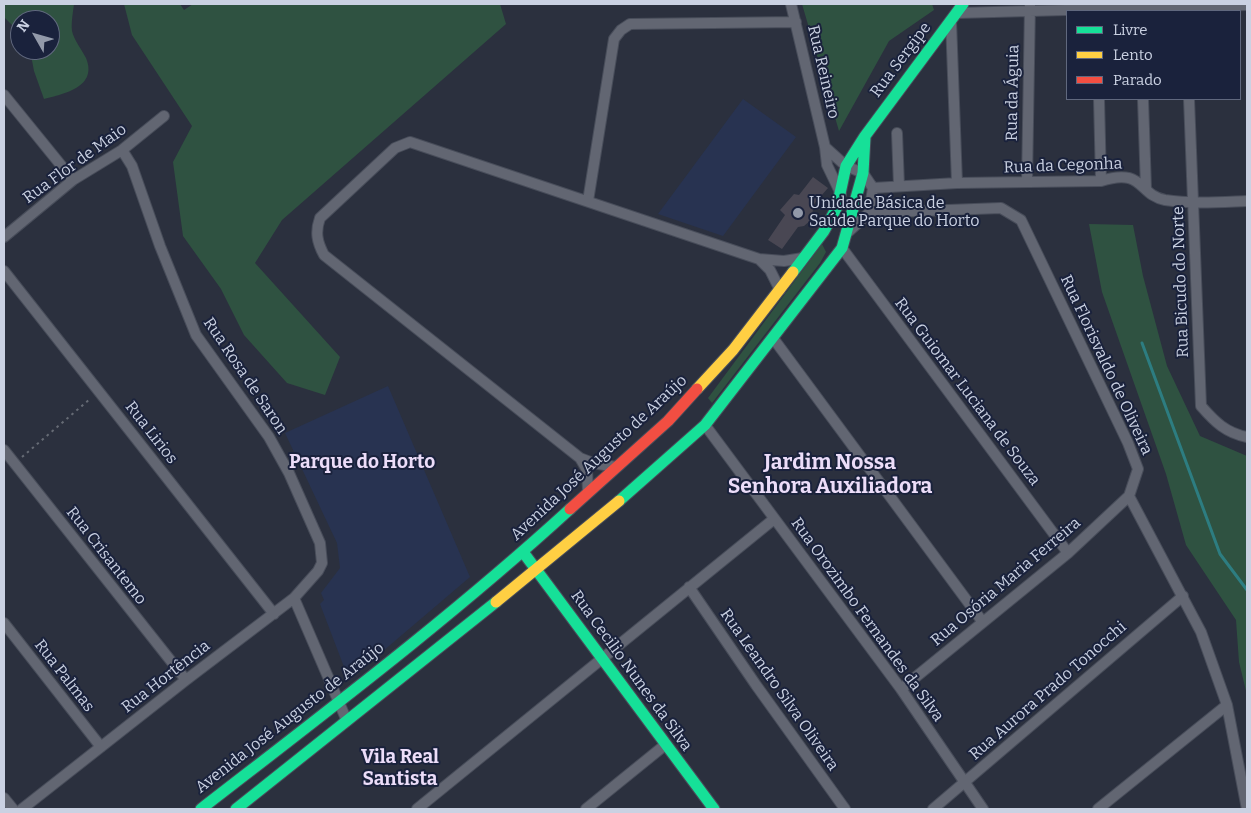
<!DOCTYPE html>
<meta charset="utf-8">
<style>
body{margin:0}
#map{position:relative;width:1251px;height:813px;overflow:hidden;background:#2b303e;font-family:Bitter,serif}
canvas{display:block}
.frame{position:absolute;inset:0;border:5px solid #cad1e2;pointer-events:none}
.legend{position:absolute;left:1066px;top:10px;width:175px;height:90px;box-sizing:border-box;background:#1a223c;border:1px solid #60687e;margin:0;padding:6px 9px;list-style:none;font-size:15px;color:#cad1e2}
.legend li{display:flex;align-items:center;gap:10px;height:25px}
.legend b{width:25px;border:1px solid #60687e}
.north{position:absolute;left:10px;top:10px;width:50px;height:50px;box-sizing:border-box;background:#1a223c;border:1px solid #60687e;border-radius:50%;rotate:308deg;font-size:14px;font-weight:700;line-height:20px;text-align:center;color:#cad1e2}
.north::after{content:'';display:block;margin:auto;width:18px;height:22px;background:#9299a9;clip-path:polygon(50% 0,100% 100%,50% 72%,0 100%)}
</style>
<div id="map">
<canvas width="1251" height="813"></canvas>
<div class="frame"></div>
<ul class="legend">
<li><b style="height:6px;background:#16e098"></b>Livre</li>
<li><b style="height:6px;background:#ffcf43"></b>Lento</li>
<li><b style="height:6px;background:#f24e42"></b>Parado</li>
</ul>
<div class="north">N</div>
</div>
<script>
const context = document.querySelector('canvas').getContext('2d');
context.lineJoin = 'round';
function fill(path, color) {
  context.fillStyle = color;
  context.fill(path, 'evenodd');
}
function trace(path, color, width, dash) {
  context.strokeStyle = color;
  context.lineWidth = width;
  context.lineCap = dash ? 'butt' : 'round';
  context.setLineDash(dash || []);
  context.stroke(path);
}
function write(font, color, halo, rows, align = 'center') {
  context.font = font + ' Bitter,serif';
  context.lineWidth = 4;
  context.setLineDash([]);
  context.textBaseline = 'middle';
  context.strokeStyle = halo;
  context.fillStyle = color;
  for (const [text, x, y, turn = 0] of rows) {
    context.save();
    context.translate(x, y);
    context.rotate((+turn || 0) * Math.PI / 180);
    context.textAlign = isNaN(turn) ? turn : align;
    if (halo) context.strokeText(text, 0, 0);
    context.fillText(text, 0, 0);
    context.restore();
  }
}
fill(new Path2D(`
 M743 99 796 137 723 236 658 214Z
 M388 386 470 577 349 680 320 604 324 600 321 593 340 568 337 543 285 433Z`), '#283351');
fill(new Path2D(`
 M4 4H74C73 12 71 23 72 31 74 40 82 50 86 58 98 87 64 94 44 99L34 71 30 50H50V20H20V33L4 17Z
 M124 4H180L184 10 193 4H500L506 24 282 220 255 263 340 357 325 395 287 383 244 335 221 289 183 236 173 162 192 126 132 35Z
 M802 4H932L934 10 889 41 839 131Z
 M1089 224 1133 225 1143 276 1167 366 1200 436 1247 456V695L1239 662 1236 620 1186 545 1166 474 1102 292Z
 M822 244 826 252 820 263 712 403 708 398Z`), '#2f5241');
trace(new Path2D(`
 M1142 343 1220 554 1247 590`), '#2d7d81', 3);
fill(new Path2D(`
 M813 177 828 188 814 204 811 220 804 226 798 227 782 249 768 240 785 215 780 210 794 194 799 195Z`), '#494753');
const street = new Path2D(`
 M791 4 825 147 827 165 841 194
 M957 13 1247 5
 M951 21 957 183
 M4 95 73 180
 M1099 99 1101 181
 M1143 99 1146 189
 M1189 99 1201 406C1215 422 1226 433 1247 437
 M897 133 899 186
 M825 147 846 166 863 173 873 188 869 213 847 233
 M1027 182 1030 4
 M873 188 957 183 1101 181C1144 167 1138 195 1165 200 1192 204 1220 202 1247 201
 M588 201 614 39 621 30 630 24 796 22
 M869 213 1001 208 1021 220 1128 443 1138 469 1129 496 1068 553 901 689
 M4 237 73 180 122 150 164 116
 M842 248 1068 553
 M759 259 770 270 780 290
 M4 271 274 614
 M773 338 982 621
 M705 425 901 689 983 809
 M4 450 186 680
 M580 458 587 470 588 492
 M616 467 593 463 580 458 324 255C317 242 315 232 320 218L395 148 410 142 759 259 784 261 803 258
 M1129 496 1201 632 1227 705 1247 809
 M689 587 756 685 845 809
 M294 598 347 721
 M4 623 101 747
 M4 798 13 809
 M22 809 186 680 294 598 318 571 322 563 320 543 289 473 269 437 196 335 160 246 132 166 122 150
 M417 809 774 519
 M586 809 665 745
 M933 809 1183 596
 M1098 809 1227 705`);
const fast = new Path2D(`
 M793 272 824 231 837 207 846 166 865 136 963 4
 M619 501 705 425 842 248 863 173 865 137
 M523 552 714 809
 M201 809C326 712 453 616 570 509
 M236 809 496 602`);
const slow = new Path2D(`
 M697 389 733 350 793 272
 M496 602 619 501`);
const jam = new Path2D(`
 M570 509 668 421 697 389`);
trace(street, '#484d5a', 12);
trace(fast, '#484d5a', 13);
trace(slow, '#484d5a', 13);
trace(jam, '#484d5a', 13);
trace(new Path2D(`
 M22 457 90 399`), '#666b75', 2, [2.5, 4]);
trace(street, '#626672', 10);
trace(fast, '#16e098', 11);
trace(slow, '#ffcf43', 11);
trace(jam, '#f24e42', 11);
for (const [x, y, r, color] of [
 [798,213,6,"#9299a9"]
]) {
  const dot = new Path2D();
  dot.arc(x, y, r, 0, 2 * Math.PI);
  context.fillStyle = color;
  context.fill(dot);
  trace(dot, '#1a223c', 2);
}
write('16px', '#cad1e2', '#1a223c', [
 ["Rua Sergipe",901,60,-53],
 ["Rua Reineiro",823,72,77],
 ["Rua da Águia",1013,93,-89],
 ["Rua Flor de Maio",75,164,-36],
 ["Rua da Cegonha",1063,166,-2],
 ["Rua Bicudo do Norte",1181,282,-92],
 ["Rua Florisvaldo de Oliveira",1106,365,65],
 ["Rua Rosa de Saron",245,376,56],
 ["Rua Guiomar Luciana de Souza",967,392,53],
 ["Rua Lirios",151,433,52],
 ["Avenida José Augusto de Araújo",599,458,-43],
 ["Rua Crisantemo",106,556,52],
 ["Rua Osória Maria Ferreira",1006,582,-40],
 ["Rua Orozimbo Fernandes da Silva",867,620,54],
 ["Rua Cecilio Nunes da Silva",631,671,54],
 ["Rua Palmas",64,676,52],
 ["Rua Hortência",166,677,-38],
 ["Rua Leandro Silva Oliveira",779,690,55],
 ["Rua Aurora Prado Tonocchi",1048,691,-41],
 ["Avenida José Augusto de Araújo",290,718,-38]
]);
write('16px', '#cad1e2', '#1a223c', [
 ["Unidade Básica de",809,204],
 ["Saúde Parque do Horto",809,222]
], 'left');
write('bold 19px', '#ecddf9', '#1a223c', [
 ["Parque do Horto",362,463],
 ["Vila Real",400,758],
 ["Santista",400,780]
]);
write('bold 21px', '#ecddf9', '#1a223c', [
 ["Jardim Nossa",830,463],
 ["Senhora Auxiliadora",830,487]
]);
</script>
